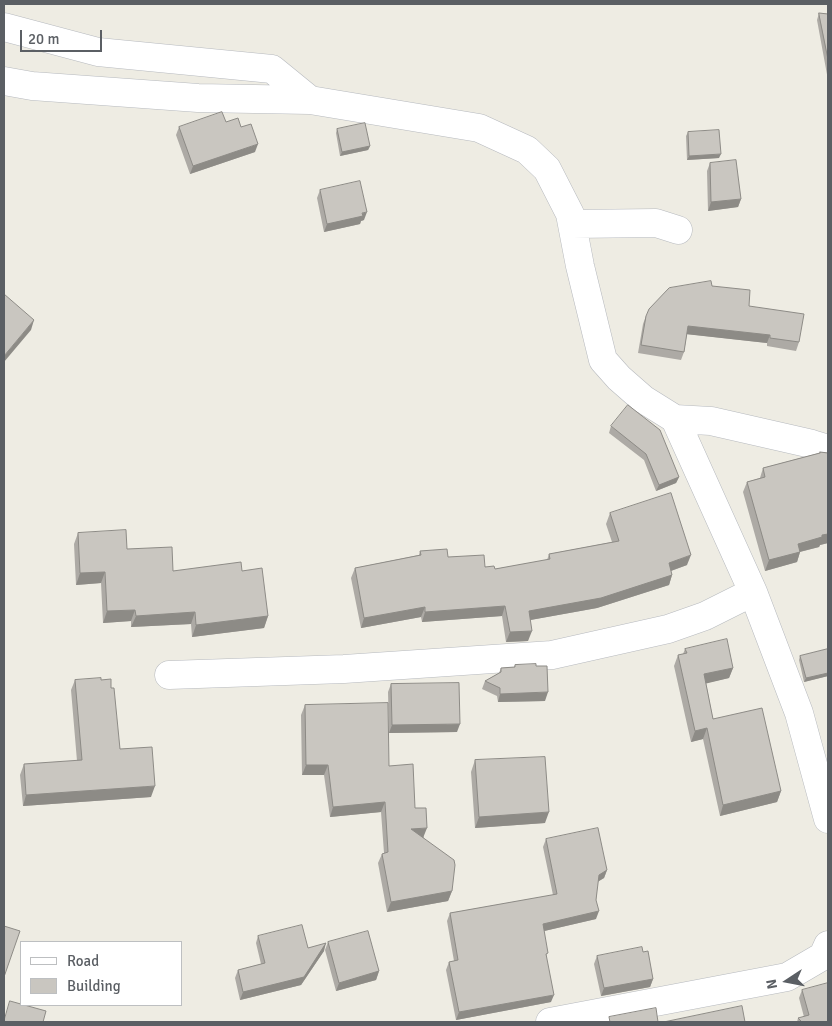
<!DOCTYPE html>
<style>
body{margin:0}
#map{position:relative;width:832px;height:1026px;overflow:hidden;background:#eeece3;font-family:Signika,sans-serif}
canvas{display:block}
.frame{position:absolute;inset:0;border:5px solid #5b5f64;pointer-events:none}
.legend{position:absolute;left:20px;top:941px;width:162px;height:65px;box-sizing:border-box;background:#fff;border:1px solid #bdbfc1;margin:0;padding:6px 9px;list-style:none;font-size:15px;color:#5b5f64}
.legend li{display:flex;align-items:center;gap:10px;height:25px}
.legend b{width:25px;border:1px solid #bdbfc1}
.north{position:absolute;left:762px;top:956px;width:50px;height:50px;-webkit-text-stroke:4px #fff;paint-order:stroke;rotate:259deg;font-size:14px;font-weight:700;line-height:20px;text-align:center;color:#5b5f64}
.north::after{content:'';display:block;margin:auto;width:18px;height:22px;background:#5b5f64;clip-path:polygon(50% 0,100% 100%,50% 72%,0 100%)}
.scale{position:absolute;left:20px;top:30px;width:82px;height:22px;box-sizing:border-box;border:2px solid #5b5f64;border-top:0;padding-left:6px;font-size:15px;line-height:18px;white-space:nowrap;color:#5b5f64;-webkit-text-stroke:4px #fff;paint-order:stroke}
</style>
<div id="map">
<canvas width="832" height="1026"></canvas>
<div class="frame"></div>
<ul class="legend">
<li><b style="height:6px;background:#fff"></b>Road</li>
<li><b style="height:14px;background:#c9c6c0"></b>Building</li>
</ul>
<div class="north">N</div>
<div class="scale">20 m</div>
</div>
<script>
const context = document.querySelector('canvas').getContext('2d');
context.lineJoin = 'round';
function trace(path, color, width, dash) {
  context.strokeStyle = color;
  context.lineWidth = width;
  context.lineCap = dash ? 'butt' : 'round';
  context.setLineDash(dash || []);
  context.stroke(path);
}
function fill(path, color) {
  context.fillStyle = color;
  context.fill(path, 'evenodd');
}
const minor = new Path2D(`
 M4 27 98 52 272 69 310 100
 M4 81 32 86 198 98 310 100 479 128 527 150 547 169 570 214 580 266 603 360 619 378 643 399 675 419 753 592 799 713 828 819
 M572 224 656 223 678 230
 M675 419 711 421 812 444 828 449
 M169 675 344 669 552 655 668 629 705 616 753 592
 M550 1022 787 977 823 956 828 945`);
trace(minor, '#b6b9be', 29);
trace(minor, '#fff', 28);
fill(new Path2D(`
 M819 13 828 14V80L817 20Z
 M226 122 255 152 190 174 176 135 179 127Z
 M337 129 370 146 368 150 340 156 336 133Z
 M688 132 719 158 687 160 686 136Z
 M710 163 741 199 738 207 708 211 707 171Z
 M320 190 364 220 361 221 360 224 324 232 317 198Z
 M712 286 749 306 799 342 796 351 767 346V343L687 334 684 352 681 360 638 353 643 324 646 316Z
 M611 426 679 477 676 483 656 491 644 460 609 433Z
 M820 452 828 453V543L820 545 819 547 800 552 797 562 765 571 743 492 747 482 760 478 763 468 819 453Z
 M610 513 687 565 671 571 672 575 669 585 597 608 530 620 528 641 506 642 502 616 422 622 421 617 361 628 351 578 355 568 419 555 420 551 495 569 547 560 549 554 612 542 606 524Z
 M78 533 127 549 173 571H242L268 616 264 628 192 637 191 624 131 627V621L103 623 101 583 76 585 74 544Z
 M685 649 733 668 729 678 706 683 713 719 781 791 777 802 720 816 703 739 691 742 674 666 678 655 683 654Z
 M828 649V676L804 682 799 660 800 656Z
 M515 665 545 701 498 702 497 696 482 689 485 681 499 673 501 668 514 667Z
 M75 680H101L120 749 151 797 23 806 20 775 24 764 77 761 71 690Z
 M391 684 457 732 389 733 388 692Z
 M305 705 389 766 415 808 424 838 452 891 448 901 387 912 378 863 382 854 384 853 381 812 330 817 324 775H302L301 715Z
 M475 760 545 823 475 828 471 772Z
 M546 839 607 870 604 878 598 881 596 900V919L544 931 551 1002 456 1020 446 970 449 962 454 961 447 921 450 913 553 895 543 847Z
 M258 936 308 948 324 951 301 985 240 1000 235 978 238 970 261 964 256 943Z
 M328 942 379 971 376 980 336 991 325 950Z
 M643 952 653 979 650 987 601 996 594 964 597 956Z
 M802 990 828 1022H797L798 1018 804 1017 799 998Z`), '#adaaa5');
fill(new Path2D(`
 M258 144 255 152 190 174 193 166Z
 M370 146 368 150 340 156 342 152Z
 M721 154 719 158 687 160 689 156Z
 M741 199 738 207 708 211 711 202Z
 M367 212 364 220 361 221 360 224 324 232 327 224Z
 M34 320 31 330 4 362V356Z
 M688 326 770 335 767 343 685 334Z
 M679 477 676 483 656 491 659 485Z
 M828 534V543L820 545 819 547 799 552H800L797 562 765 571 769 560 798 544 822 535Z
 M691 555 687 565 665 573 669 563Z
 M105 572 101 583 76 585 80 573Z
 M672 575 669 585 597 608 525 621 529 611Z
 M505 606 502 616 422 622 425 612Z
 M425 607 421 617 361 628 364 618Z
 M135 610 131 621 103 623 107 611Z
 M195 612 191 624 131 627 136 616Z
 M268 616 264 628 192 637 196 625Z
 M532 631 528 641 506 642 510 632Z
 M733 668 729 678 700 685 704 674Z
 M828 673V676L804 682 806 678Z
 M548 692 545 701 498 702 500 694Z
 M460 724 457 732 389 733 392 725Z
 M707 728 703 739 691 742 695 731Z
 M306 765H328L324 775H302Z
 M155 786 151 797 23 806 26 795Z
 M781 791 777 802 720 816 723 805Z
 M385 802 381 812 330 817 333 807Z
 M549 812 545 823 475 828 479 817Z
 M427 828 423 838 411 829Z
 M607 870 604 878 596 883 599 875Z
 M452 891 448 901 387 912 391 902Z
 M599 911 596 919 540 932 543 924Z
 M326 943 324 951 301 985 240 1000 243 992Z
 M379 971 376 980 336 991 339 983Z
 M653 979 650 987 601 996 604 988Z
 M554 995 551 1002 456 1020 459 1012Z`), '#8d8b86');
const building = new Path2D(`
 M819 13 828 14V59Z
 M222 112 226 122 238 118 241 127 251 124 258 144 193 166 179 127Z
 M365 123 370 146 342 152 337 129Z
 M719 130 721 154 689 156 688 132Z
 M736 160 741 199 711 202 710 163Z
 M360 181 367 212 362 213 363 216 327 224 320 190Z
 M711 281 712 286 750 290 749 306 804 314 799 342 770 338V335L688 326 684 352 641 345 646 316 649 309 669 288Z
 M4 294 34 320 4 356Z
 M628 405 660 430 679 477 659 485 646 454 611 426Z
 M820 452 828 453V534L822 535V537L798 544 800 552 769 560 747 482 765 477 763 468 820 453Z
 M671 493 691 555 669 563 672 575 601 598 529 611 532 631 510 632 505 606 425 612V607L364 618 355 568 421 555 420 551 447 549 448 557 484 555 485 567 494 566 495 569 550 559 549 554 619 541 610 513Z
 M126 530 127 549 172 547 173 571 241 562 242 571 262 568 268 616 196 625 195 612 136 616 135 610 107 611 105 572 80 573 78 533Z
 M727 639 733 668 704 674 713 719 762 708 781 791 723 805 707 728 695 731 678 655 687 653 685 649Z
 M828 649V673L806 678 800 656Z
 M536 664V666H547L548 692 500 694V688L485 681 501 672V668L515 667V665Z
 M101 678V680L111 679V688H114L120 749 152 747 155 786 26 795 24 764 82 760 75 680Z
 M459 683 460 724 392 725 391 684Z
 M388 703 389 766 413 764 415 808H426L427 828 411 829 454 860 455 865 452 891 391 902 382 854 388 852 385 802 333 807 328 765H306L305 705Z
 M545 757 549 812 479 817 475 760Z
 M598 828 607 870 599 875 596 900 599 911 543 924 548 953 546 954 554 995 459 1012 449 962 458 960 450 913 557 894 546 839Z
 M302 925 308 948 326 943 304 977 243 992 238 970 265 963 258 936Z
 M4 926 20 931 4 977Z
 M368 931 379 971 339 983 328 942Z
 M642 947 643 952 648 951 653 979 604 988 597 956Z
 M828 983V1022H802L798 1018 809 1015 802 990Z
 M10 1001 46 1011 43 1022H4Z
 M742 1006 745 1022H664Z
 M656 1008 658 1022H610L609 1017Z`);
fill(building, '#c9c6c0');
trace(building, '#8d8b86', 1);
</script>
